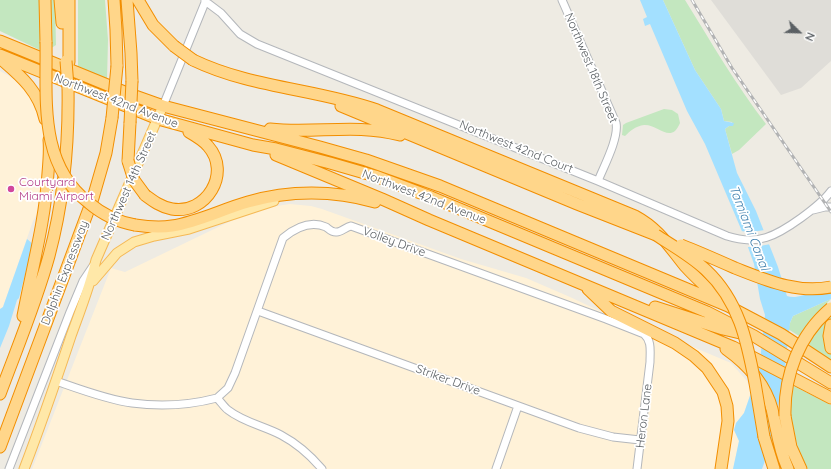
<!DOCTYPE html>
<style>
body{margin:0}
#map{position:relative;width:831px;height:469px;overflow:hidden;background:#eeebe3;font-family:Quicksand,sans-serif}
canvas{display:block}
.north{position:absolute;left:779px;top:12px;width:40px;height:40px;-webkit-text-stroke:3px #fff;paint-order:stroke;rotate:113deg;font-size:11px;font-weight:700;line-height:16px;text-align:center;color:#5b6064}
.north::after{content:'';display:block;margin:auto;width:14px;height:18px;background:#5b6064;clip-path:polygon(50% 0,100% 100%,50% 72%,0 100%)}
</style>
<div id="map">
<canvas width="831" height="469"></canvas>
<div class="north">N</div>
</div>
<script>
const context = document.querySelector('canvas').getContext('2d');
context.lineJoin = 'round';
function fill(path, color) {
  context.fillStyle = color;
  context.fill(path, 'evenodd');
}
function trace(path, color, width, dash) {
  context.strokeStyle = color;
  context.lineWidth = width;
  context.lineCap = dash ? 'butt' : 'round';
  context.setLineDash(dash || []);
  context.stroke(path);
}
function write(font, color, halo, rows, align = 'center') {
  context.font = font + ' Quicksand,sans-serif';
  context.lineWidth = 3.5;
  context.setLineDash([]);
  context.textBaseline = 'middle';
  context.strokeStyle = halo;
  context.fillStyle = color;
  for (const [text, x, y, turn = 0] of rows) {
    context.save();
    context.translate(x, y);
    context.rotate((+turn || 0) * Math.PI / 180);
    context.textAlign = isNaN(turn) ? turn : align;
    if (halo) context.strokeText(text, 0, 0);
    context.fillText(text, 0, 0);
    context.restore();
  }
}
fill(new Path2D(`
 M0 71 9 76 24 87 31 98 40 113 43 127V182L37 214 33 221 4 304 3 307 0 309Z
 M290 204 311 206 322 209 461 259 526 278 570 297 604 313 624 318 731 363 747 381 751 392 744 413 736 423 734 430 739 441 733 469H32L111 268 125 272 239 217 264 208Z`), '#fff2d8');
fill(new Path2D(`
 M711 0H831V61L801 88 781 95Z`), '#dfddd8');
fill(new Path2D(`
 M0 0H55L56 45 50 49 42 51 0 31Z
 M78 0H105L108 40 107 80 78 68Z
 M663 0H685C711 42 736 85 766 124L739 150 732 154 725 129 729 126H733L732 122 724 121 721 109 695 70Z
 M664 109 672 110 678 114 680 123C671 145 658 124 644 125 636 126 630 131 625 136L622 135 623 125 626 123Z
 M831 299 810 320 799 336 788 329 790 323 793 316Z
 M831 314V319L828 324 827 346 831 354V360L813 349 808 343 816 331Z
 M792 385 831 405V469H808C793 442 788 415 792 385Z`), '#c3e7bf');
fill(new Path2D(`
 M640 0H663L695 70 721 109 724 121 734 123 733 126H729L725 129 737 173 756 211 778 267 787 296C800 301 820 287 831 281V299L793 316 790 323 785 367 772 441 762 469H733L739 441 734 430 736 423 744 413 759 370 765 315 760 299 754 264 744 236 705 144 687 111 650 24 645 26 643 19 647 17Z
 M27 239 33 244 19 298 17 300 9 326 0 348V309L3 307 4 304Z`), '#a3e0ff');
fill(new Path2D(`
 M765 230 771 244 754 247H746L739 231 751 232Z`), '#eeebe3');
const minor = new Path2D(`
 M562 0 616 123C619 138 604 166 598 181
 M205 1 221 13 240 34 257 44 598 181 727 236C758 246 776 236 801 218 812 210 823 202 831 191
 M163 106 206 0
 M813 210 825 207H831
 M258 311 579 428 613 437 640 440
 M56 381C79 389 108 400 132 403 161 407 190 405 217 398 221 402 224 407 228 410 243 422 264 426 281 435 296 443 311 456 322 469
 M217 398 228 388 235 373 283 238C295 228 310 220 326 227 329 229 332 233 337 232 341 232 346 227 351 226L606 319 644 334C652 341 650 351 650 362L637 469
 M9 469 70 312 83 281 93 266
 M496 469 518 406`);
const major = new Path2D(`
 M93 281 117 253 134 242 154 236 189 229 274 201
 M24 469C41 425 56 381 71 336 80 311 90 286 96 260L163 106`);
const highway = new Path2D(`
 M45 0 46 42
 M60 0 62 23
 M69 0V62
 M114 0 116 30 117 66
 M127 0 131 53 132 81
 M138 0 153 25 174 46
 M0 41 132 95 163 106 320 147 366 160 440 186 728 306 781 334 831 367
 M0 55 158 119 253 145 276 149 330 163 375 176 431 197 707 312 754 336 831 383
 M2 60C22 77 39 92 45 119
 M193 60C251 88 317 89 377 110L635 216C659 229 668 245 685 266 695 277 705 286 716 296
 M341 106 577 204 656 235
 M270 129C315 134 355 123 400 135
 M276 155 382 199 429 220 733 347 831 398
 M128 161 130 123
 M145 195C153 201 161 207 172 209 206 215 232 173 208 146 203 140 196 136 189 132
 M135 225C148 227 160 228 172 226 198 222 223 209 248 202 289 190 334 190 375 202
 M588 289 611 311 675 343 694 356 707 368 723 392 727 406 728 421 721 469
 M655 307 723 329 740 333
 M23 316C32 268 45 222 48 173 49 162 50 151 49 140
 M831 325 829 336 831 348
 M726 349C747 364 765 383 772 409 777 430 779 450 788 469
 M0 394C17 348 36 303 49 256 64 200 69 144 68 87
 M785 416 791 447 801 469
 M764 437 774 469
 M0 447 93 198 106 153 112 118`);
trace(minor, '#b4b7bb', 9);
trace(major, '#f5b955', 11);
trace(highway, '#f28e00', 13);
trace(minor, '#fff', 7);
trace(major, '#ffe8a8', 9);
trace(highway, '#ffd68a', 11);
const rail = new Path2D(`
 M692 0 732 68 831 212`);
trace(rail, '#b2b3b4', 3);
trace(rail, '#fff', 1.5, [4.5]);
const highwayBridge = new Path2D(`
 M46 42C47 99 38 164 89 203 102 214 118 222 135 225
 M174 46 193 60
 M66 61 68 87
 M112 118 117 66
 M130 123 132 81
 M128 161 134 180 145 195
 M656 235C673 246 691 256 706 270 739 301 747 341 755 383 758 401 761 419 764 437
 M681 245C699 252 717 260 735 268 766 280 797 294 831 287
 M785 416C784 375 799 335 831 308`);
trace(highwayBridge, '#f28e00', 13, []);
trace(highwayBridge, '#ffd68a', 11);
for (const [x, y, r, color] of [
 [11,189,4,"#d1479c"]
]) {
  const dot = new Path2D();
  dot.arc(x, y, r, 0, 2 * Math.PI);
  context.fillStyle = color;
  context.fill(dot);
  trace(dot, '#fff', 1.5);
}
write('12px', '#5b6064', '#fff', [
 ["Northwest 18th Street",591,68,67],
 ["Northwest 42nd Avenue",116,101,21],
 ["Northwest 42nd Court",516,147,22],
 ["Northwest 14th Street",129,186,-66],
 ["Northwest 42nd Avenue",424,197,21],
 ["Volley Drive",394,242,20],
 ["Dolphin Expressway",65,273,-69],
 ["Striker Drive",448,380,20],
 ["Heron Lane",644,416,-83]
]);
write('12px', '#b23c85', '#fff', [
 ["Courtyard",19,182],
 ["Miami Airport",19,196]
], 'left');
write('italic 13px', '#3a7cab', '#fff', [
 ["Tamiami Canal",749,228,69]
]);
</script>
